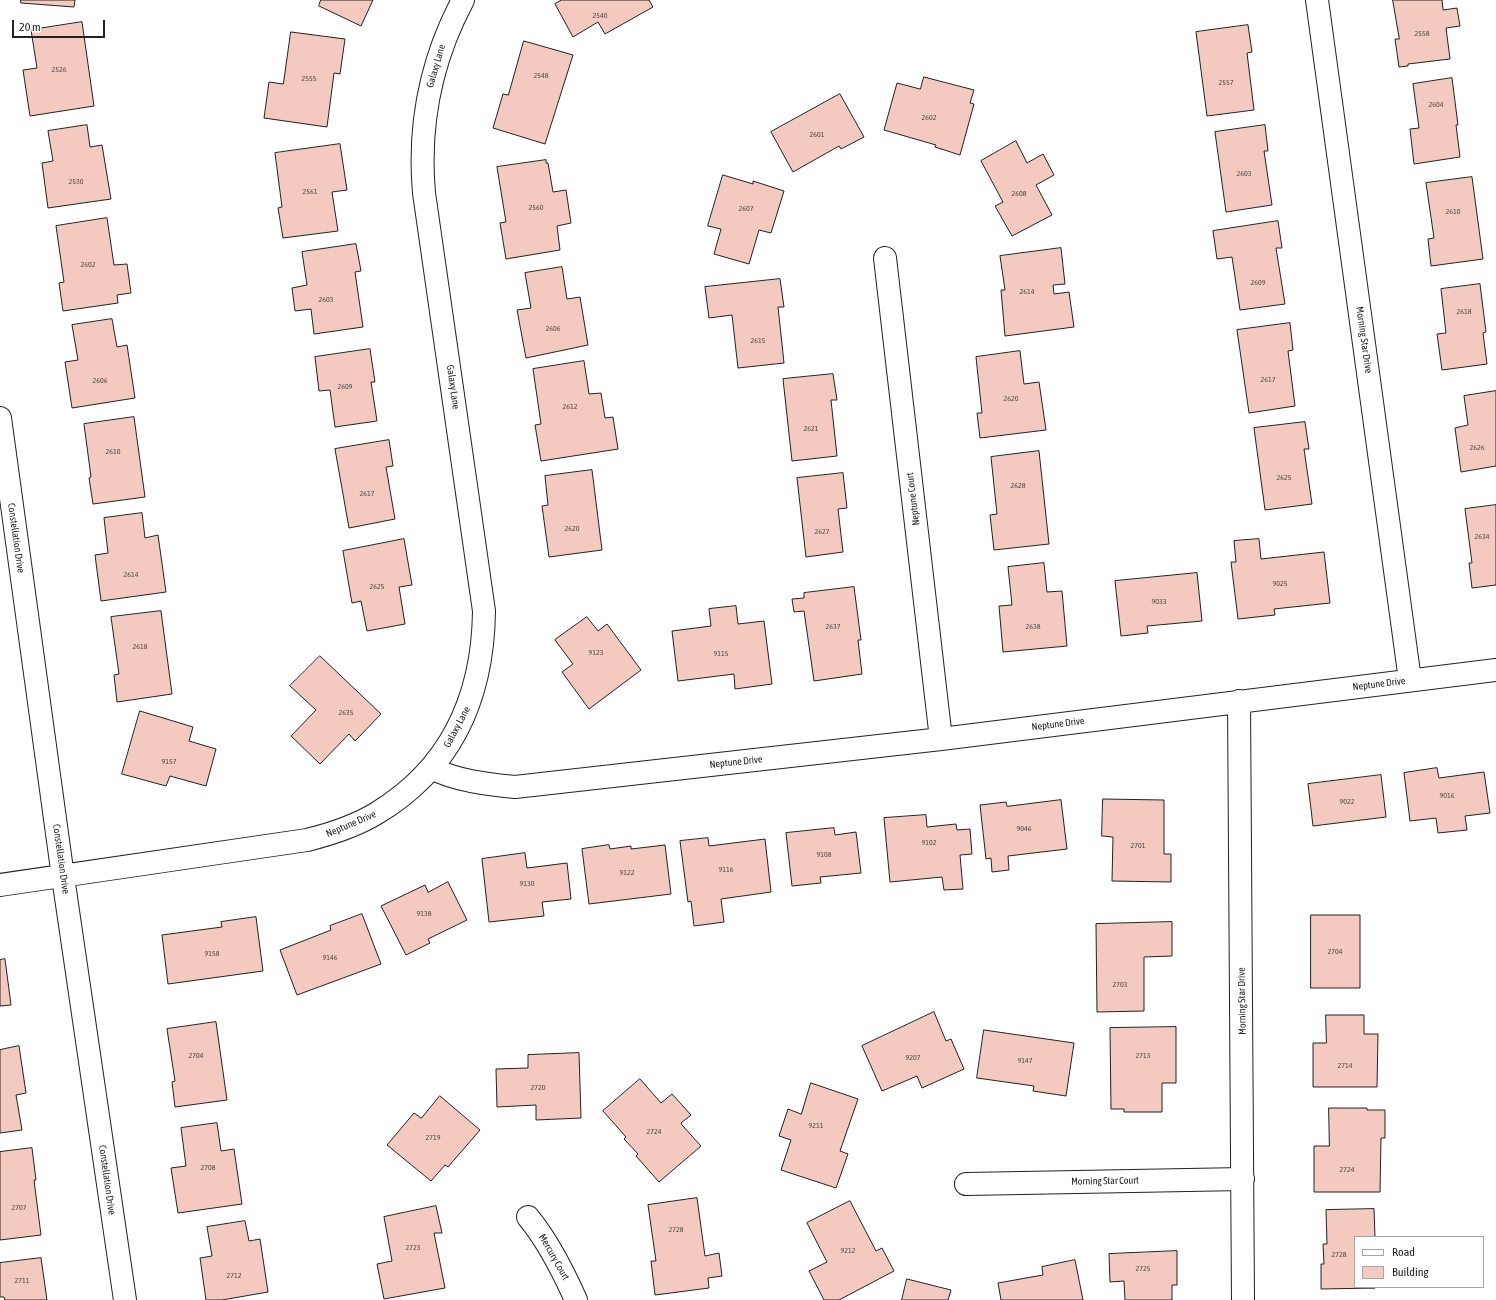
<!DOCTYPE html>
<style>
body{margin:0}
#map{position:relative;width:1496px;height:1300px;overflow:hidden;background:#fff;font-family:"Asap Condensed",sans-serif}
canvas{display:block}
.legend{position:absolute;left:1354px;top:1236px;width:130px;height:52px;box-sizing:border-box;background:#fff;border:1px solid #a7a7a7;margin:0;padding:5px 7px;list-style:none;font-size:12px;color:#222}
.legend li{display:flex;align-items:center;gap:8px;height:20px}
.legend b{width:20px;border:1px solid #a7a7a7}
.scale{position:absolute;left:12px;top:20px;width:93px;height:18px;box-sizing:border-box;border:2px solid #222;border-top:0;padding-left:5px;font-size:12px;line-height:14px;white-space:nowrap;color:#222;-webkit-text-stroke:3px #fff;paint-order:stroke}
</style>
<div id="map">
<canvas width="1496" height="1300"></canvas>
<ul class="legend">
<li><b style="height:5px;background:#fff"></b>Road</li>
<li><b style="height:11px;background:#f3c9c0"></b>Building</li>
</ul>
<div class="scale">20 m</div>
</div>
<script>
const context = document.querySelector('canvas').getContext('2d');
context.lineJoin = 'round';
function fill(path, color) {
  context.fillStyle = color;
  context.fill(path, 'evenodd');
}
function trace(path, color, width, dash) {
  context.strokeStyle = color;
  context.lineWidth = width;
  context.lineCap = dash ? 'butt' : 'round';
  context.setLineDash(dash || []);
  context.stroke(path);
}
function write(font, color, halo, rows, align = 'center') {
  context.font = font + ' "Asap Condensed",sans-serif';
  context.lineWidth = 3;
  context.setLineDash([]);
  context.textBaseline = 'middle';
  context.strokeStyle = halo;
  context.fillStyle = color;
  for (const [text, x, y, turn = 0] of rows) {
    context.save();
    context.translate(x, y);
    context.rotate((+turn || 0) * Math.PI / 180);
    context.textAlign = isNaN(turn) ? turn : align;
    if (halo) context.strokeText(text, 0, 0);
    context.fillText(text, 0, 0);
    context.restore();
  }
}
const building = new Path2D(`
 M21 0H75L74 7 21 3Z
 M321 0H373L361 26 319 6Z
 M562 0H649L653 7 605 34 598 22 573 37 555 4Z
 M1393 0H1442L1443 10 1457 8 1460 26 1446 28 1450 59 1408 64V66L1399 67 1395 39H1399Z
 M82 22 94 106 30 116 23 70 37 68 31 30Z
 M1248 25 1252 52 1247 53 1254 110 1207 116 1196 32Z
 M291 32 345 39 340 74 334 73 327 127 264 118 269 82 283 84Z
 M524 41 573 55 545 144 493 128 503 94 508 95Z
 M924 77 974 90 970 103 974 104 960 155 935 147 936 145 884 130 897 83 920 89Z
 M1452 78 1458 125H1456L1460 157 1414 164 1410 129 1419 128 1413 84Z
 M840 94 864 137 841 149 839 146 793 172 771 132Z
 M87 125 90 147 102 145 111 199 48 208 42 163 53 161 48 131Z
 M1265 125 1268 151H1264L1272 205 1226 212 1215 132Z
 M1016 141 1027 163 1043 154 1054 175 1036 185 1052 215 1012 236 995 206 1003 202 981 161Z
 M340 144 347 190 332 192 338 231 283 238 278 208 282 207 275 153Z
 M546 160V163H548L553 192 566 190 571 223 557 226 560 250 506 259 500 223 506 222 497 167Z
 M723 175 753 184V181L784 191 771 233 759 230 749 264 714 254 721 229 708 226Z
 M1472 177 1483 259 1431 266 1428 239 1434 238 1426 183Z
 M107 218 114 265 127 264 131 293 117 295 118 303 63 311 59 283 64 282 56 226Z
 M1278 221 1282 248H1276L1285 304 1240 310 1232 257 1217 259 1213 231Z
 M356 244 361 271 355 272 363 327 314 334 311 309 295 311 292 288 307 285 302 252Z
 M1061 248 1065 284 1053 285 1054 294 1069 292 1074 327 1005 336 1001 290H1005L1000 256Z
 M562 267 567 299 580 297 588 345 526 358 517 310 531 308 525 273Z
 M780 279 784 307H778L784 363 738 368 732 315 709 318 705 287Z
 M1480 284 1486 332 1483 333 1487 364 1442 370 1437 334 1446 333 1441 289Z
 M112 319 117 347 127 345 135 398 72 408 65 362 78 360 72 325Z
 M1290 323 1293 350 1288 351 1295 406 1249 413 1237 330Z
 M370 349 375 382H371L377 421 335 427 330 390 319 391 315 357Z
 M1020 351 1024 384 1039 382 1046 430 980 438 977 413H982L976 357Z
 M584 361 589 394 601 393 605 418 613 417 618 449 541 461 535 425 541 424 533 369Z
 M833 374 837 400H831L837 456 792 461 783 379Z
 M1496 391V466L1461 472 1455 428 1468 425 1464 396Z
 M134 417 145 497 93 504 89 478 91 477 84 424Z
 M1305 422 1309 449H1304L1312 504 1265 510 1254 428Z
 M389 440 393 466 386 467 395 519 349 528 335 449Z
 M1039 451 1049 544 994 550 990 515 997 514 991 457Z
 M592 470 602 550 549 557 542 506 548 505 545 476Z
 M843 473 847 508 838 509 843 552 806 557 797 478Z
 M1496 505V585L1472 588 1469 563H1472L1465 509Z
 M142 513 145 538 158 535 166 592 101 601 95 555 108 553 104 518Z
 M404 539 412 585 399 587 405 624 367 631 361 601 352 603 343 551Z
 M1259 539 1261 559 1324 552 1330 603 1274 609 1275 615 1238 619 1231 562H1236L1234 541Z
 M1044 563 1047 592 1062 591 1067 646 1003 652 999 606 1012 605 1008 567Z
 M1197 573 1202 621 1147 626 1148 633 1121 636 1115 581Z
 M854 587 861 640H858L862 674 814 681 804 611 794 612 792 599 804 598V593Z
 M736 606 738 624 764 621 772 684 735 689 734 674 678 681 672 631 711 626 709 609Z
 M161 611 172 694 117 702 114 675 119 674 111 617Z
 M587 617 598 631 607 624 641 670 589 709 562 672 573 664 555 640Z
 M320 656 381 714 355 741 349 734 320 764 291 736 316 710 290 686Z
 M140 711 193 727 189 741 216 749 206 786 170 776 166 786 122 774Z
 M1437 768 1439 778 1484 772 1490 813 1465 816 1467 830 1438 833 1436 818 1410 821 1404 773Z
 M1381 775 1386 817 1313 826 1308 784Z
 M1103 799 1164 800V854H1171V882L1112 881 1113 837 1102 836Z
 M1061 800 1067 849 1008 856 1009 870 992 872 991 858 986 859 980 805 1006 802 1007 806Z
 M926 815 927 827 956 824 957 830 970 829 972 854 960 855 963 889 944 890 942 877 890 882 884 818Z
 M834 828 835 835 856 832 861 873 820 877 821 883 792 886 786 833Z
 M708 838 709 846 765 839 771 892 721 899 724 922 694 926 691 901 688 902 680 841Z
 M609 845 610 849 631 846V849L665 845 671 894 589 904 582 849Z
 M525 853 527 868 567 863 571 899 542 902 544 916 489 922 482 859Z
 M448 882 467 920 428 939 430 943 406 955 381 906 425 885 428 892Z
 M362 914 381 964 297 995 280 950 331 930 330 926Z
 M1311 915H1360V988H1311Z
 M256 917 263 971 168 984 162 935 222 927 221 922Z
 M1172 922V956L1144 957V1011L1097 1012 1096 924Z
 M5 959 11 1005 0 1006V960Z
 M934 1012 946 1041 951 1039 964 1069 922 1088 917 1076 882 1091 862 1046Z
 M1326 1015H1364V1034H1378L1377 1087H1313V1043H1326Z
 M216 1022 227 1100 175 1107 172 1082 175 1081 167 1029Z
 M1176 1027V1083H1162V1112H1124V1109H1111L1110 1028Z
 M984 1030 1074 1043 1066 1096 1033 1091 1034 1086 977 1078Z
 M19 1046 26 1093 16 1095 22 1130 0 1133V1050Z
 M579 1053 581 1118 536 1120V1105L497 1107 496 1069 528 1068V1055Z
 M640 1079 661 1103 672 1094 691 1115 681 1123 682 1125 701 1146 659 1182 636 1156 638 1154 624 1139 626 1137 603 1111Z
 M811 1083 858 1099 840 1151 848 1154 836 1188 781 1170 791 1140 779 1136 788 1109 801 1114Z
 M440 1096 480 1130 448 1167 445 1165 431 1181 387 1145 414 1113 421 1118Z
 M1329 1108H1367V1110H1385V1138H1381L1380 1192H1314V1146H1329Z
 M217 1123 221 1151 234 1149 242 1204 178 1213 171 1168 186 1166 181 1128Z
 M32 1148 36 1180H34L41 1235 0 1240V1152Z
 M697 1198 705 1256 719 1253 722 1276 708 1278 709 1288 655 1295 651 1261H656L648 1205Z
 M850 1201 876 1251 882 1248 894 1271 839 1300H824L809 1271 827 1262 807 1223Z
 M436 1206 442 1233H434L445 1288 384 1299 377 1264 392 1261 384 1217Z
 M1374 1209 1375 1237H1355V1287L1375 1288 1321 1289V1264H1324L1323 1244H1327L1326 1210Z
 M245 1221 249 1241 260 1239 268 1292 222 1300H206L200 1258 212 1256 207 1227Z
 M1177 1251V1285H1172V1300H1125L1124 1281 1110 1282 1109 1254Z
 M41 1258 47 1300H5L4 1297H0V1263Z
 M1075 1260 1083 1300H1001L998 1283 1043 1275 1042 1267Z
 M907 1279 951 1290 948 1300H902Z`);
fill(building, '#f3c9c0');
trace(building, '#222', 1);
const street = new Path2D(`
 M1317 0 1410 680
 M885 258 941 739
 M0 418 63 877 125 1300
 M1239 701 1243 1300
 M431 768C457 781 486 784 515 787L941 739 1496 670
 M0 885 307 840C331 834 356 826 377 813 453 767 483 696 484 611L424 193C418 125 431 60 463 0
 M966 1184 1243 1179
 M528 1217C548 1241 563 1271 576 1300`);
trace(street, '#222', 24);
trace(street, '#fff', 22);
write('8px', '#564c4a', null, [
 ["2540",600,15],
 ["2558",1422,33],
 ["2526",59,69],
 ["2548",541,75],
 ["2555",309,78],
 ["2557",1226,82],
 ["2604",1436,104],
 ["2602",929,117],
 ["2601",817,134],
 ["2603",1244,173],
 ["2530",76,181],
 ["2561",310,191],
 ["2608",1019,193],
 ["2560",536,207],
 ["2607",746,208],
 ["2610",1453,211],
 ["2602",88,264],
 ["2609",1258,282],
 ["2614",1027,291],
 ["2603",326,299],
 ["2618",1464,311],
 ["2606",553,328],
 ["2615",758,340],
 ["2617",1268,379],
 ["2606",100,380],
 ["2609",345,386],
 ["2620",1011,398],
 ["2612",570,406],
 ["2621",811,428],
 ["2626",1477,447],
 ["2610",113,451],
 ["2625",1284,477],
 ["2628",1018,485],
 ["2617",367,493],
 ["2620",572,528],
 ["2627",822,531],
 ["2634",1482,536],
 ["2614",131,574],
 ["9025",1280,583],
 ["2625",377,586],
 ["9033",1159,601],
 ["2637",833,626],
 ["2638",1033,626],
 ["2618",140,646],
 ["9123",596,652],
 ["9115",721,653],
 ["2635",346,712],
 ["9157",169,761],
 ["9016",1447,795],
 ["9022",1347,801],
 ["9046",1024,828],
 ["9102",929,842],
 ["2701",1138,845],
 ["9108",824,854],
 ["9116",726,869],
 ["9122",627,872],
 ["9130",527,883],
 ["9138",424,913],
 ["2704",1335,951],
 ["9158",212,953],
 ["9146",330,957],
 ["2703",1120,984],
 ["2704",196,1055],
 ["2713",1143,1055],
 ["9207",913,1057],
 ["9147",1025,1060],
 ["2714",1345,1065],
 ["2720",538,1087],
 ["9211",816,1125],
 ["2724",654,1131],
 ["2719",433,1137],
 ["2708",208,1167],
 ["2724",1347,1169],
 ["2707",19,1207],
 ["2728",676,1229],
 ["2723",413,1247],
 ["9212",848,1250],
 ["2728",1339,1254],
 ["2725",1143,1268],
 ["2712",234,1275],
 ["2711",22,1280]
]);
write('10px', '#222', '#fff', [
 ["Galaxy Lane",436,66,-74],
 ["Morning Star Drive",1364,340,82],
 ["Galaxy Lane",453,387,82],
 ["Neptune Court",913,499,-97],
 ["Constellation Drive",16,538,82],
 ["Neptune Drive",1379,684,-7],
 ["Neptune Drive",1058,724,-7],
 ["Galaxy Lane",457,727,-62],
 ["Neptune Drive",736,762,-6],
 ["Neptune Drive",351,824,-23],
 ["Constellation Drive",61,859,82],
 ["Morning Star Drive",1242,1001,-91],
 ["Constellation Drive",107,1180,82],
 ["Morning Star Court",1105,1181,-1],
 ["Mercury Court",554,1257,60]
]);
</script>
